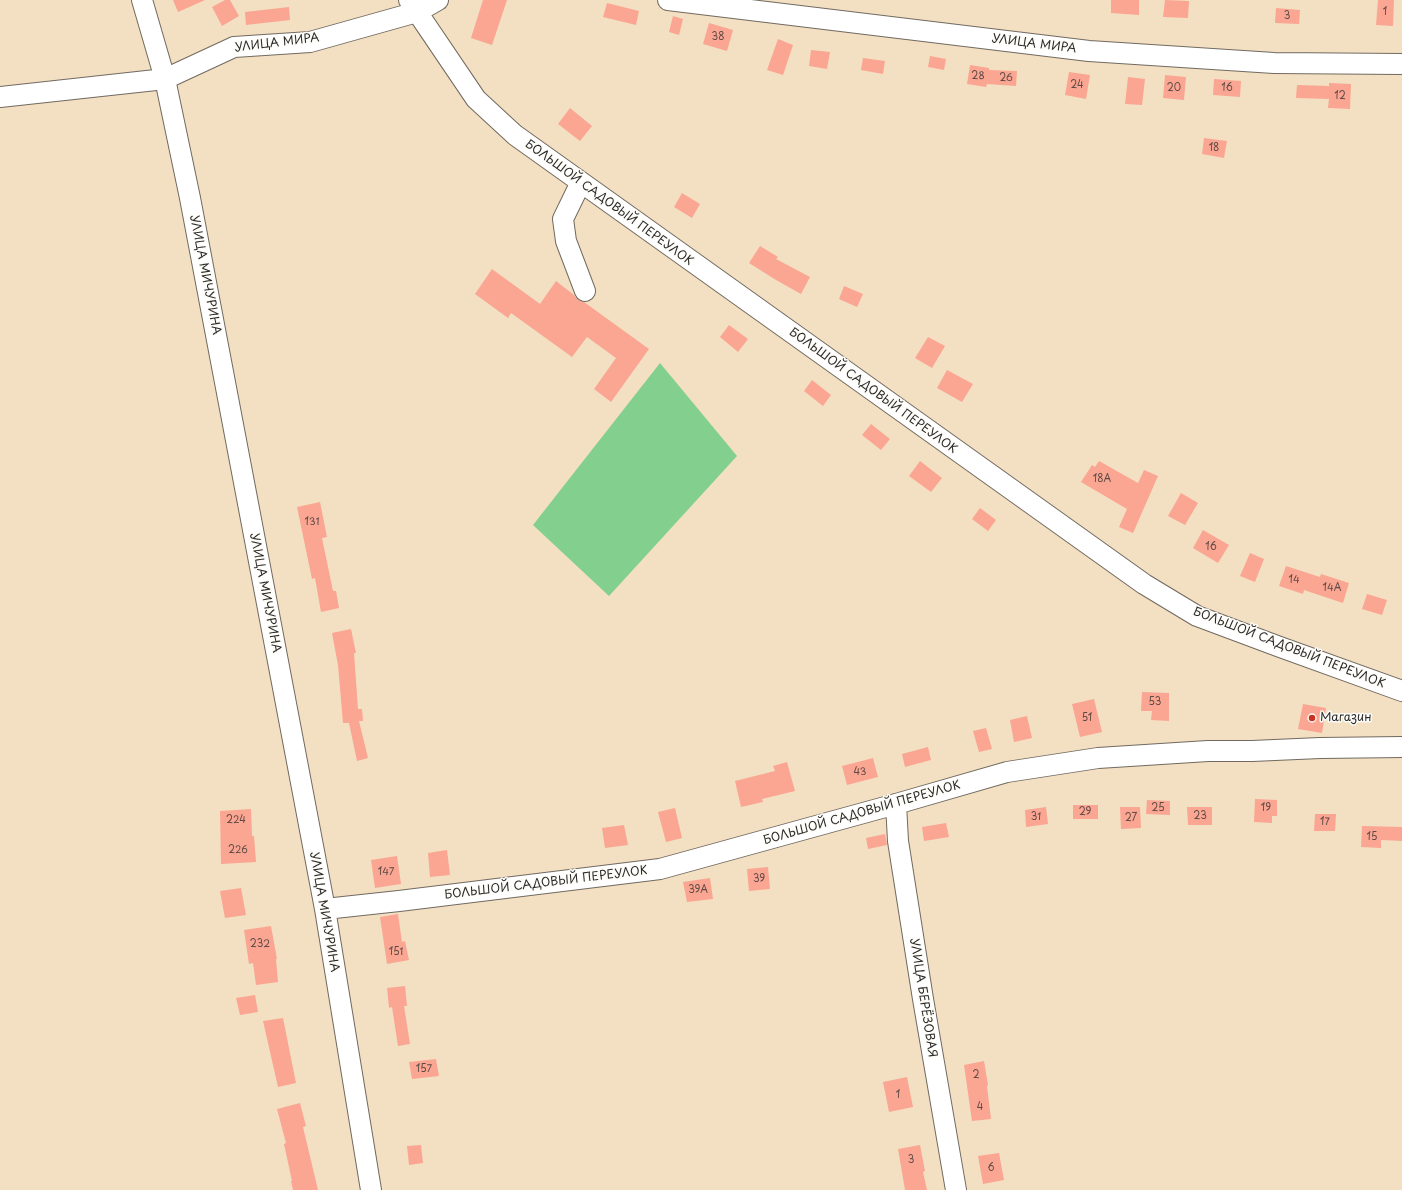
<!DOCTYPE html>
<meta charset="utf-8">
<style>
body{margin:0}
canvas{display:block;background:#f3dfc2}
</style>
<canvas width="1402" height="1190"></canvas>
<script>
const context = document.querySelector('canvas').getContext('2d');
context.lineJoin = 'round';
function fill(path, color) {
  context.fillStyle = color;
  context.fill(path, 'evenodd');
}
function trace(path, color, width, dash) {
  context.strokeStyle = color;
  context.lineWidth = width;
  context.lineCap = dash ? 'butt' : 'round';
  context.setLineDash(dash || []);
  context.stroke(path);
}
function write(font, color, halo, rows, align = 'center') {
  context.font = font + ' "Playpen Sans",sans-serif';
  context.lineWidth = 3;
  context.setLineDash([]);
  context.textBaseline = 'middle';
  context.strokeStyle = halo;
  context.fillStyle = color;
  for (const [text, x, y, turn = 0] of rows) {
    context.save();
    context.translate(x, y);
    context.rotate((+turn || 0) * Math.PI / 180);
    context.textAlign = isNaN(turn) ? turn : align;
    if (halo) context.strokeText(text, 0, 0);
    context.fillText(text, 0, 0);
    context.restore();
  }
}
fill(new Path2D(`
 M660 363 737 456 609 596 533 525Z`), '#83cf8e');
fill(new Path2D(`
 M173 0H205L178 12Z
 M225 0H230L239 16 222 26 212 7Z
 M483 0H507L492 45 471 38Z
 M1111 0H1139V15L1111 13Z
 M1165 0 1189 1 1188 18 1163 17Z
 M1378 0H1394L1393 26 1376 25Z
 M607 3 639 11 636 25 603 17Z
 M289 7 290 20 246 25 245 12Z
 M1276 8 1300 10 1299 24 1275 23Z
 M673 16 683 19 679 35 669 32Z
 M709 23 733 30 727 51 703 44Z
 M778 39 793 45 783 75 767 70Z
 M811 50 830 52 827 69 809 66Z
 M930 56 946 59 944 70 928 67Z
 M863 58 885 61 883 74 861 70Z
 M970 65 989 68V70L1017 71 1016 86 987 84 986 87 967 84Z
 M1069 72 1090 75 1086 99 1065 95Z
 M1165 75 1186 77 1184 100 1163 98Z
 M1128 77 1145 79 1142 105 1125 104Z
 M1214 79 1241 81 1240 97 1213 95Z
 M1329 83 1351 84 1350 109 1328 108 1329 99 1296 98 1297 85 1329 86Z
 M570 108 592 126 580 141 558 124Z
 M1204 138 1227 141 1224 158 1202 154Z
 M682 193 700 204 692 218 674 207Z
 M760 246 778 257 776 259 810 277 801 294 776 280 749 263Z
 M492 269 540 304 556 281 574 295 578 300 584 302 649 349 611 402 594 389 616 358 587 337 572 357 511 313 508 318 475 294Z
 M844 286 863 294 857 307 839 299Z
 M729 325 748 339 738 352 720 337Z
 M928 337 945 346 932 368 915 358Z
 M947 370 973 384 962 402 937 388Z
 M812 380 831 395 823 406 804 391Z
 M871 424 890 439 881 450 862 435Z
 M920 461 942 478 931 492 909 476Z
 M1099 461 1138 483 1144 470 1158 476 1133 533 1119 527 1127 509 1081 482 1092 465 1095 467Z
 M1181 493 1198 503 1185 525 1168 516Z
 M320 502 327 537 322 538 333 591H336L339 608 321 612 315 578 312 579 297 507Z
 M980 508 996 520 988 531 972 519Z
 M1203 530 1229 545 1218 563 1193 548Z
 M1250 553 1264 559 1255 582 1240 576Z
 M1286 566 1320 577 1321 574 1349 583 1343 603 1304 590 1303 594 1279 586Z
 M1367 594 1387 600 1382 615 1362 609Z
 M351 629 356 653H354L358 709H362L363 721H359L368 758 357 761 349 723H343L338 665 332 633Z
 M1142 692 1169 693V721L1151 720 1152 711H1141Z
 M1094 699 1102 732 1080 737 1072 704Z
 M1303 704 1326 708 1322 733 1298 729Z
 M1027 716 1032 738 1014 742 1010 720Z
 M986 728 992 749 979 752 973 731Z
 M928 747 931 760 905 767 902 754Z
 M873 758 878 777 847 785 842 766Z
 M787 762 795 791 762 799 763 802 741 807 735 781 775 771 773 766Z
 M1255 799 1277 800V816H1272V823L1254 822Z
 M1147 800 1170 801V815L1146 814Z
 M1073 805H1098V819H1073Z
 M1046 807 1048 824 1026 827 1025 810Z
 M1120 807H1140L1141 828 1121 829Z
 M1187 807H1212V825H1188Z
 M675 808 682 838 666 842 658 812Z
 M251 809 252 836H254L256 862 221 864 220 811Z
 M1315 814H1336L1335 831H1314Z
 M946 823 949 837 924 841 922 827Z
 M624 825 628 845 605 848 602 828Z
 M1362 826 1402 827V841L1381 840V848L1361 847Z
 M885 834 887 845 868 849 866 838Z
 M447 850 450 875 430 877 428 853Z
 M397 856 401 884 375 888 371 860Z
 M768 867 770 889 749 891 747 869Z
 M710 878 713 899 687 902 683 882Z
 M241 888 246 915 225 918 220 891Z
 M398 914 402 942 405 941 409 960 387 964 380 917Z
 M271 926 277 959H276L278 982 256 985 253 963 249 964 244 930Z
 M405 986 407 1006H404L410 1044 398 1046 392 1007 389 1008 387 988Z
 M255 995 258 1012 240 1015 236 998Z
 M283 1018 296 1083 278 1087 263 1021Z
 M436 1059 439 1076 412 1079 409 1062Z
 M984 1061 988 1085 987 1086 991 1119 972 1121 964 1065Z
 M907 1077 913 1107 889 1112 883 1082Z
 M300 1103 306 1126 303 1127 318 1190H293L291 1181H292L284 1144 286 1143 277 1109Z
 M421 1145 423 1163 409 1165 407 1146Z
 M920 1145 925 1171 923 1172 927 1190H905L898 1149Z
 M999 1153 1004 1180 983 1184 978 1156Z`), '#faa692');
const minor = new Path2D(`
 M142 0 165 79 190 198 325 909 371 1190
 M409 0 476 99 515 135 1144 584 1197 616 1280 647 1402 691
 M668 0 1089 51 1274 63 1402 64
 M0 97 165 79 234 47 310 42 417 12 438 0
 M581 182 563 219 566 241 585 291
 M896 804 898 841 923 999 956 1190
 M325 909 399 901 660 869 896 804 1007 772 1098 758 1208 751H1252L1320 748 1402 747`);
trace(minor, '#716a60', 22);
trace(minor, '#fff', 20);
for (const [x, y, r, color] of [
 [1312,718,4,"#c8321e"]
]) {
  const dot = new Path2D();
  dot.arc(x, y, r, 0, 2 * Math.PI);
  context.fillStyle = color;
  context.fill(dot);
  trace(dot, '#fdfcf7', 1.5);
}
write('10px', '#5f4a45', null, [
 ["1",1385,12],
 ["3",1287,16],
 ["38",718,37],
 ["28",978,76],
 ["26",1006,78],
 ["24",1077,85],
 ["20",1174,88],
 ["16",1227,88],
 ["12",1340,96],
 ["18",1214,148],
 ["18А",1102,479],
 ["131",312,522],
 ["16",1211,547],
 ["14",1294,580],
 ["14А",1332,588],
 ["53",1155,702],
 ["51",1087,718],
 ["43",860,772],
 ["25",1158,808],
 ["19",1266,808],
 ["29",1085,812],
 ["23",1200,816],
 ["31",1036,817],
 ["27",1131,818],
 ["224",236,820],
 ["17",1325,822],
 ["15",1372,837],
 ["226",238,850],
 ["147",386,872],
 ["39",759,879],
 ["39А",698,890],
 ["232",260,944],
 ["151",396,952],
 ["157",424,1069],
 ["2",976,1075],
 ["1",898,1095],
 ["4",980,1107],
 ["3",911,1160],
 ["6",991,1168]
]);
write('12px', '#2b2b2b', '#fdfcf7', [
 ["УЛИЦА МИРА",277,43,-7],
 ["УЛИЦА МИРА",1034,44,7],
 ["БОЛЬШОЙ САДОВЫЙ ПЕРЕУЛОК",609,203,36],
 ["УЛИЦА МИЧУРИНА",205,275,79],
 ["БОЛЬШОЙ САДОВЫЙ ПЕРЕУЛОК",873,391,36],
 ["УЛИЦА МИЧУРИНА",265,593,79],
 ["БОЛЬШОЙ САДОВЫЙ ПЕРЕУЛОК",1289,648,21],
 ["БОЛЬШОЙ САДОВЫЙ ПЕРЕУЛОК",862,813,-16],
 ["БОЛЬШОЙ САДОВЫЙ ПЕРЕУЛОК",546,883,-7],
 ["УЛИЦА МИЧУРИНА",324,912,80],
 ["УЛИЦА БЕРЁЗОВАЯ",923,998,81]
]);
write('12px', '#2b2b2b', '#fdfcf7', [
 ["Магазин",1320,718]
], 'left');
</script>
